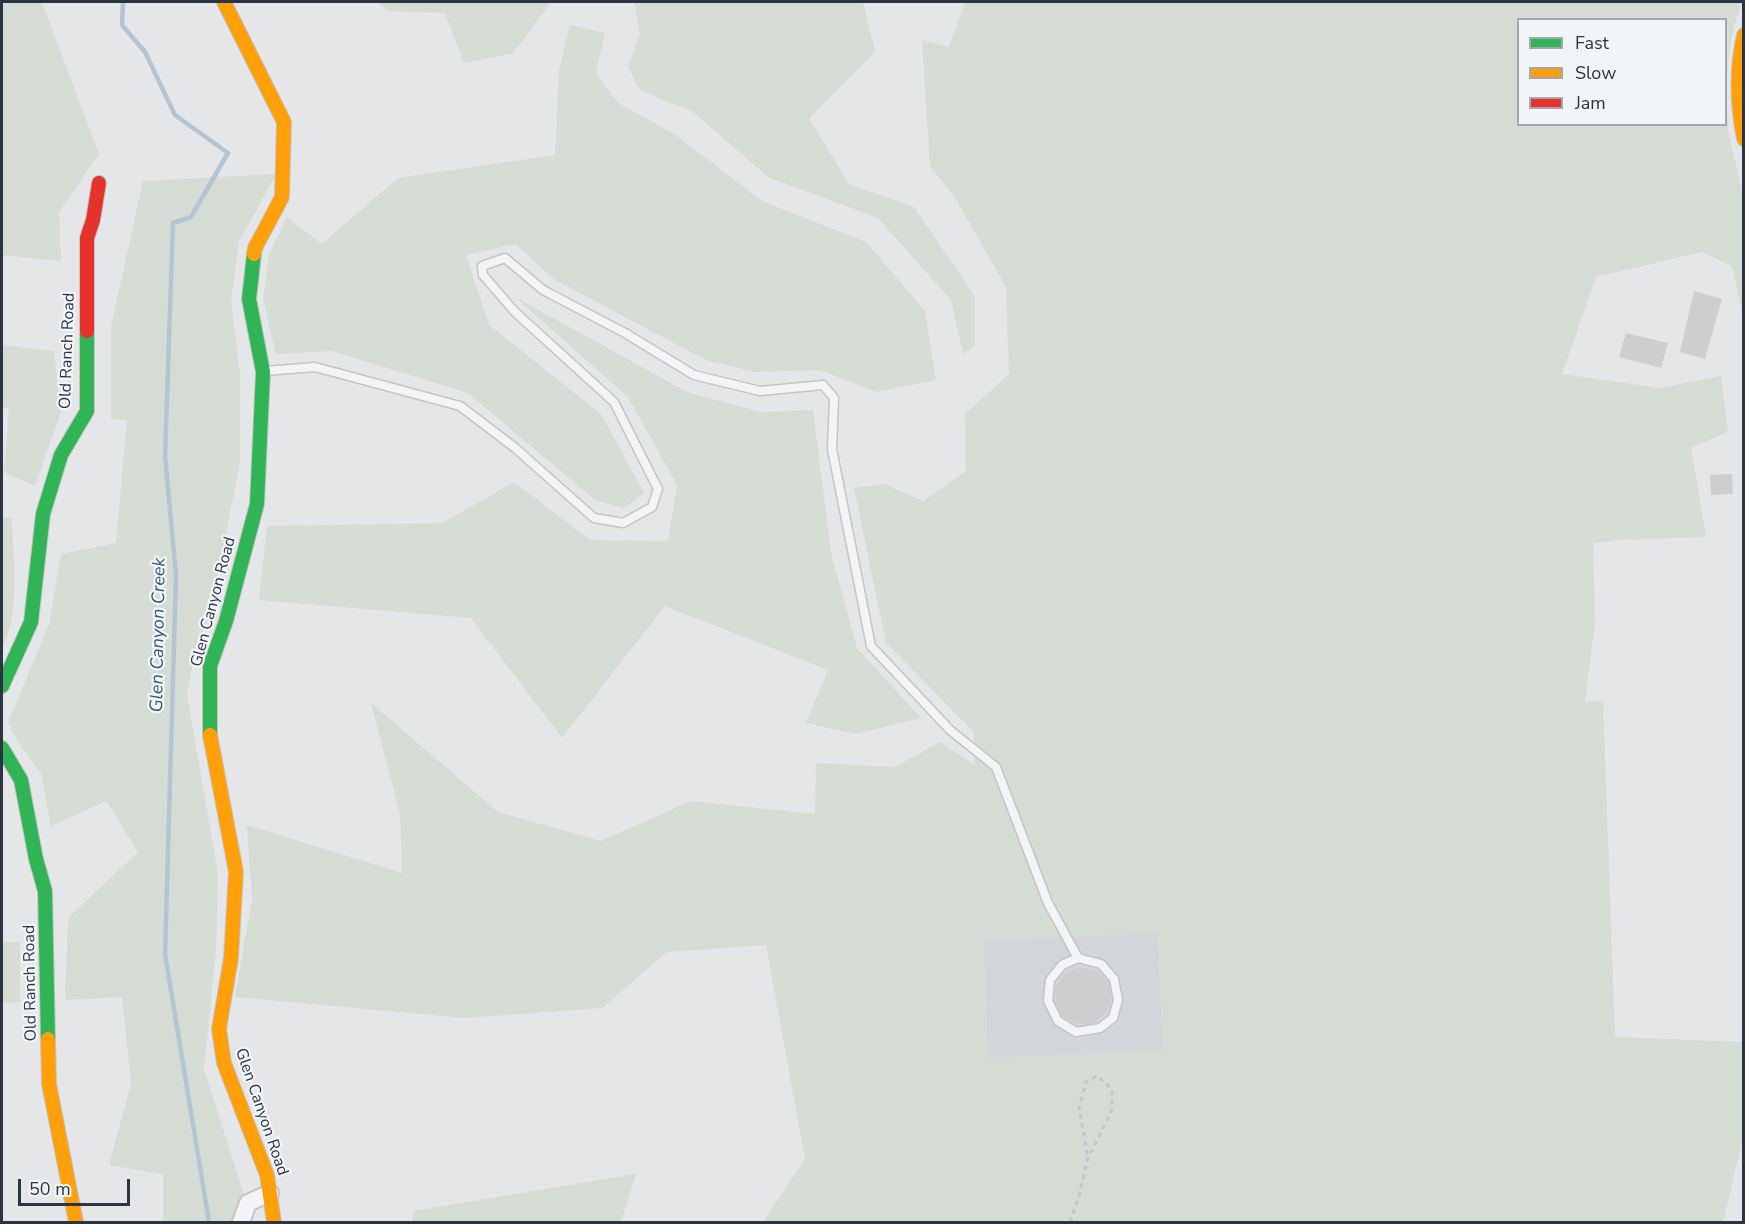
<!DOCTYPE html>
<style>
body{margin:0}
#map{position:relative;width:1745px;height:1224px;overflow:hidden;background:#e4e6e8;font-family:"Nunito Sans",sans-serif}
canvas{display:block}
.frame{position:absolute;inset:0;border:3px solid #2a3442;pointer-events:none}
.legend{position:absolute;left:1517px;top:18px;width:210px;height:108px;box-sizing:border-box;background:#f2f5f8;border:2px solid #a2a8af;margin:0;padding:8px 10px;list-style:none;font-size:18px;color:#2a3442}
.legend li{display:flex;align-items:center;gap:12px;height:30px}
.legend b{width:30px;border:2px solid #a2a8af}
.scale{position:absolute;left:18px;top:1179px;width:112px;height:27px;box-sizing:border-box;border:3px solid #2a3442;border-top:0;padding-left:8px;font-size:18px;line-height:21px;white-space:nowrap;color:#2a3442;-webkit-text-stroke:4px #f2f5f8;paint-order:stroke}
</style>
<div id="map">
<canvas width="1745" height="1224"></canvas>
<div class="frame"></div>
<ul class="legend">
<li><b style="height:8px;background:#30b455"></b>Fast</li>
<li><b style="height:8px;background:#ff9f0a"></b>Slow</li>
<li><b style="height:8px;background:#e5322d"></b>Jam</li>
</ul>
<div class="scale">50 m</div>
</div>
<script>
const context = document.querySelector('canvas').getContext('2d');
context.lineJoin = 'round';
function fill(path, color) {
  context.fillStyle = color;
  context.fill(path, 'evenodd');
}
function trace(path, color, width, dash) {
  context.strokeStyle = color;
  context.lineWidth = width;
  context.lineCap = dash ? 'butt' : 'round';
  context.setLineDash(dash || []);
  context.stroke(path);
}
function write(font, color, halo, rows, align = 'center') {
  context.font = font + ' "Nunito Sans",sans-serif';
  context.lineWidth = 4.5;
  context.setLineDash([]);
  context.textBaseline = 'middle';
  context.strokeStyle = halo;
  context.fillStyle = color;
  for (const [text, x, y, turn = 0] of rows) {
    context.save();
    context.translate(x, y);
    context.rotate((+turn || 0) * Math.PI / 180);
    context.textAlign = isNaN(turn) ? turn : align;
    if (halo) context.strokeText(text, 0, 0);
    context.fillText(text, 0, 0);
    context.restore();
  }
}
fill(new Path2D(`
 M1158 933 1163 1051 988 1058 983 940Z`), '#d2d6db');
fill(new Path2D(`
 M2 2H42L99 154 59 212 61 261 2 255Z
 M377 2H551L513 53 464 63 445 13 388 11Z
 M631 2H863L875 52 809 118 849 184 914 207 975 297V346L963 354 951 300 878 218 768 177 693 112 640 90 628 67 640 34 634 2Z
 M965 2H1742C1731 30 1728 57 1726 87V20H1518V124H1726V95L1729 135 1743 195V317L1732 266 1702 252 1596 277 1562 374 1660 388 1721 376 1728 432 1691 448 1706 537 1621 540 1593 543 1595 622 1585 702 1603 701 1615 1037 1743 1042V1138L1723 1222H763L805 1159 766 945 667 952 602 1008 464 1018 235 997 252 899 247 825 402 873 400 814 371 703 498 812 601 841 691 801 815 814 816 763 895 767 940 742 975 765 974 732 886 643 854 488 884 484 923 501 966 471 965 414 1009 374 1006 287 957 201 930 166 922 40 949 47ZM1158 933 1163 1050 988 1058 983 940Z
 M570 25 605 33 596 73 618 103 673 133 762 201 866 242 925 311 936 380 876 392 820 370 755 372 706 360 555 280 515 244 466 255 489 325 601 414 644 493 624 508 595 500 468 393 332 351 276 354 263 299 269 255 287 217 322 244 398 178 555 155 559 70Z
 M276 174 239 242 231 301 240 374V463L209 617 194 657 187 694 218 874 216 950 204 1070 253 1222H163V1174L109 1165 131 1084 122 997 65 1000 68 918 138 852 106 801 51 826 41 773 19 744 8 722 49 625 61 554 116 543 127 420 111 419V327L143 181Z
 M515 297 687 392 761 412 813 410 831 553 857 648 921 718 856 734 806 723 828 670 665 606 562 738 471 618 259 600 267 526 443 523 514 482 590 540 668 541 677 485 628 397Z
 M2 345 54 351 61 412 35 486 4 472 9 408 2 409Z
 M12 517C13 560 21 609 2 649V518Z
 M2 942H20V1002L2 1003Z
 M636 1174 621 1222H412L414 1211Z`), '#d5dcd4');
trace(new Path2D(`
 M123 2 122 25 145 52 175 115 228 153 191 217 173 223 165 456 176 575 165 954 209 1222`), '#b3c4d2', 4.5);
fill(new Path2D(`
 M1694 291 1722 299 1705 359 1680 352Z
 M1626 333 1668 343 1661 368 1619 357Z
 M1732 474 1733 494 1711 495 1710 475Z
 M1055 996a28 28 0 1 1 56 0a28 28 0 1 1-56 0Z`), '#ccced0');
const lane = new Path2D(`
 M265 371 315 367 460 406 514 447 594 518 623 523 652 507 658 489 614 402 515 312 483 275 482 266 505 258 543 290 625 333 694 375 760 391 823 385 834 398 832 449 871 646 950 730 996 767 1048 903 1078 958 1101 964 1114 979 1118 1000 1113 1018 1100 1028 1076 1032 1058 1021 1048 1001 1050 980 1062 965 1078 958`);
const street = new Path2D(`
 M241 1222 248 1203 270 1193`);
const fast = new Path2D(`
 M2 686 31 622 43 514 61 455 87 411V331
 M210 735V666L226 621 257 504 263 372 249 299 254 254
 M2 748 21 780 36 859 45 891 48 1039`);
const slow = new Path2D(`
 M224 2 284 122 282 197 255 248 254 254
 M1744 35C1736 70 1737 104 1744 139
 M210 735 236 872 231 958 219 1029 224 1063 267 1175 274 1222
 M48 1039 49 1084 76 1222`);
const jam = new Path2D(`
 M87 331V238L93 220 99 183`);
trace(lane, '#c2c4c6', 11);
trace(street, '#c2c4c6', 20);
trace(fast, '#c2c4c6', 16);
trace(slow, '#c2c4c6', 16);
trace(jam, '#c2c4c6', 16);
trace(new Path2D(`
 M1070 1222 1079 1196 1088 1158 1112 1110V1089L1097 1076 1086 1082 1079 1108 1088 1158`), '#c3c5c8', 3, [4.5, 4.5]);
trace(lane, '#f3f4f5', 8);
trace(street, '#f3f4f5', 16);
trace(fast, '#30b455', 14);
trace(slow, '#ff9f0a', 14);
trace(jam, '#e5322d', 14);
write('16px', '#2a3442', '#f2f5f8', [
 ["Old Ranch Road",68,351,-88],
 ["Glen Canyon Road",214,602,-75],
 ["Old Ranch Road",31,983,-91],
 ["Glen Canyon Road",261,1112,71]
]);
write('italic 18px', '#355675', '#f2f5f8', [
 ["Glen Canyon Creek",159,635,-89]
]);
</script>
